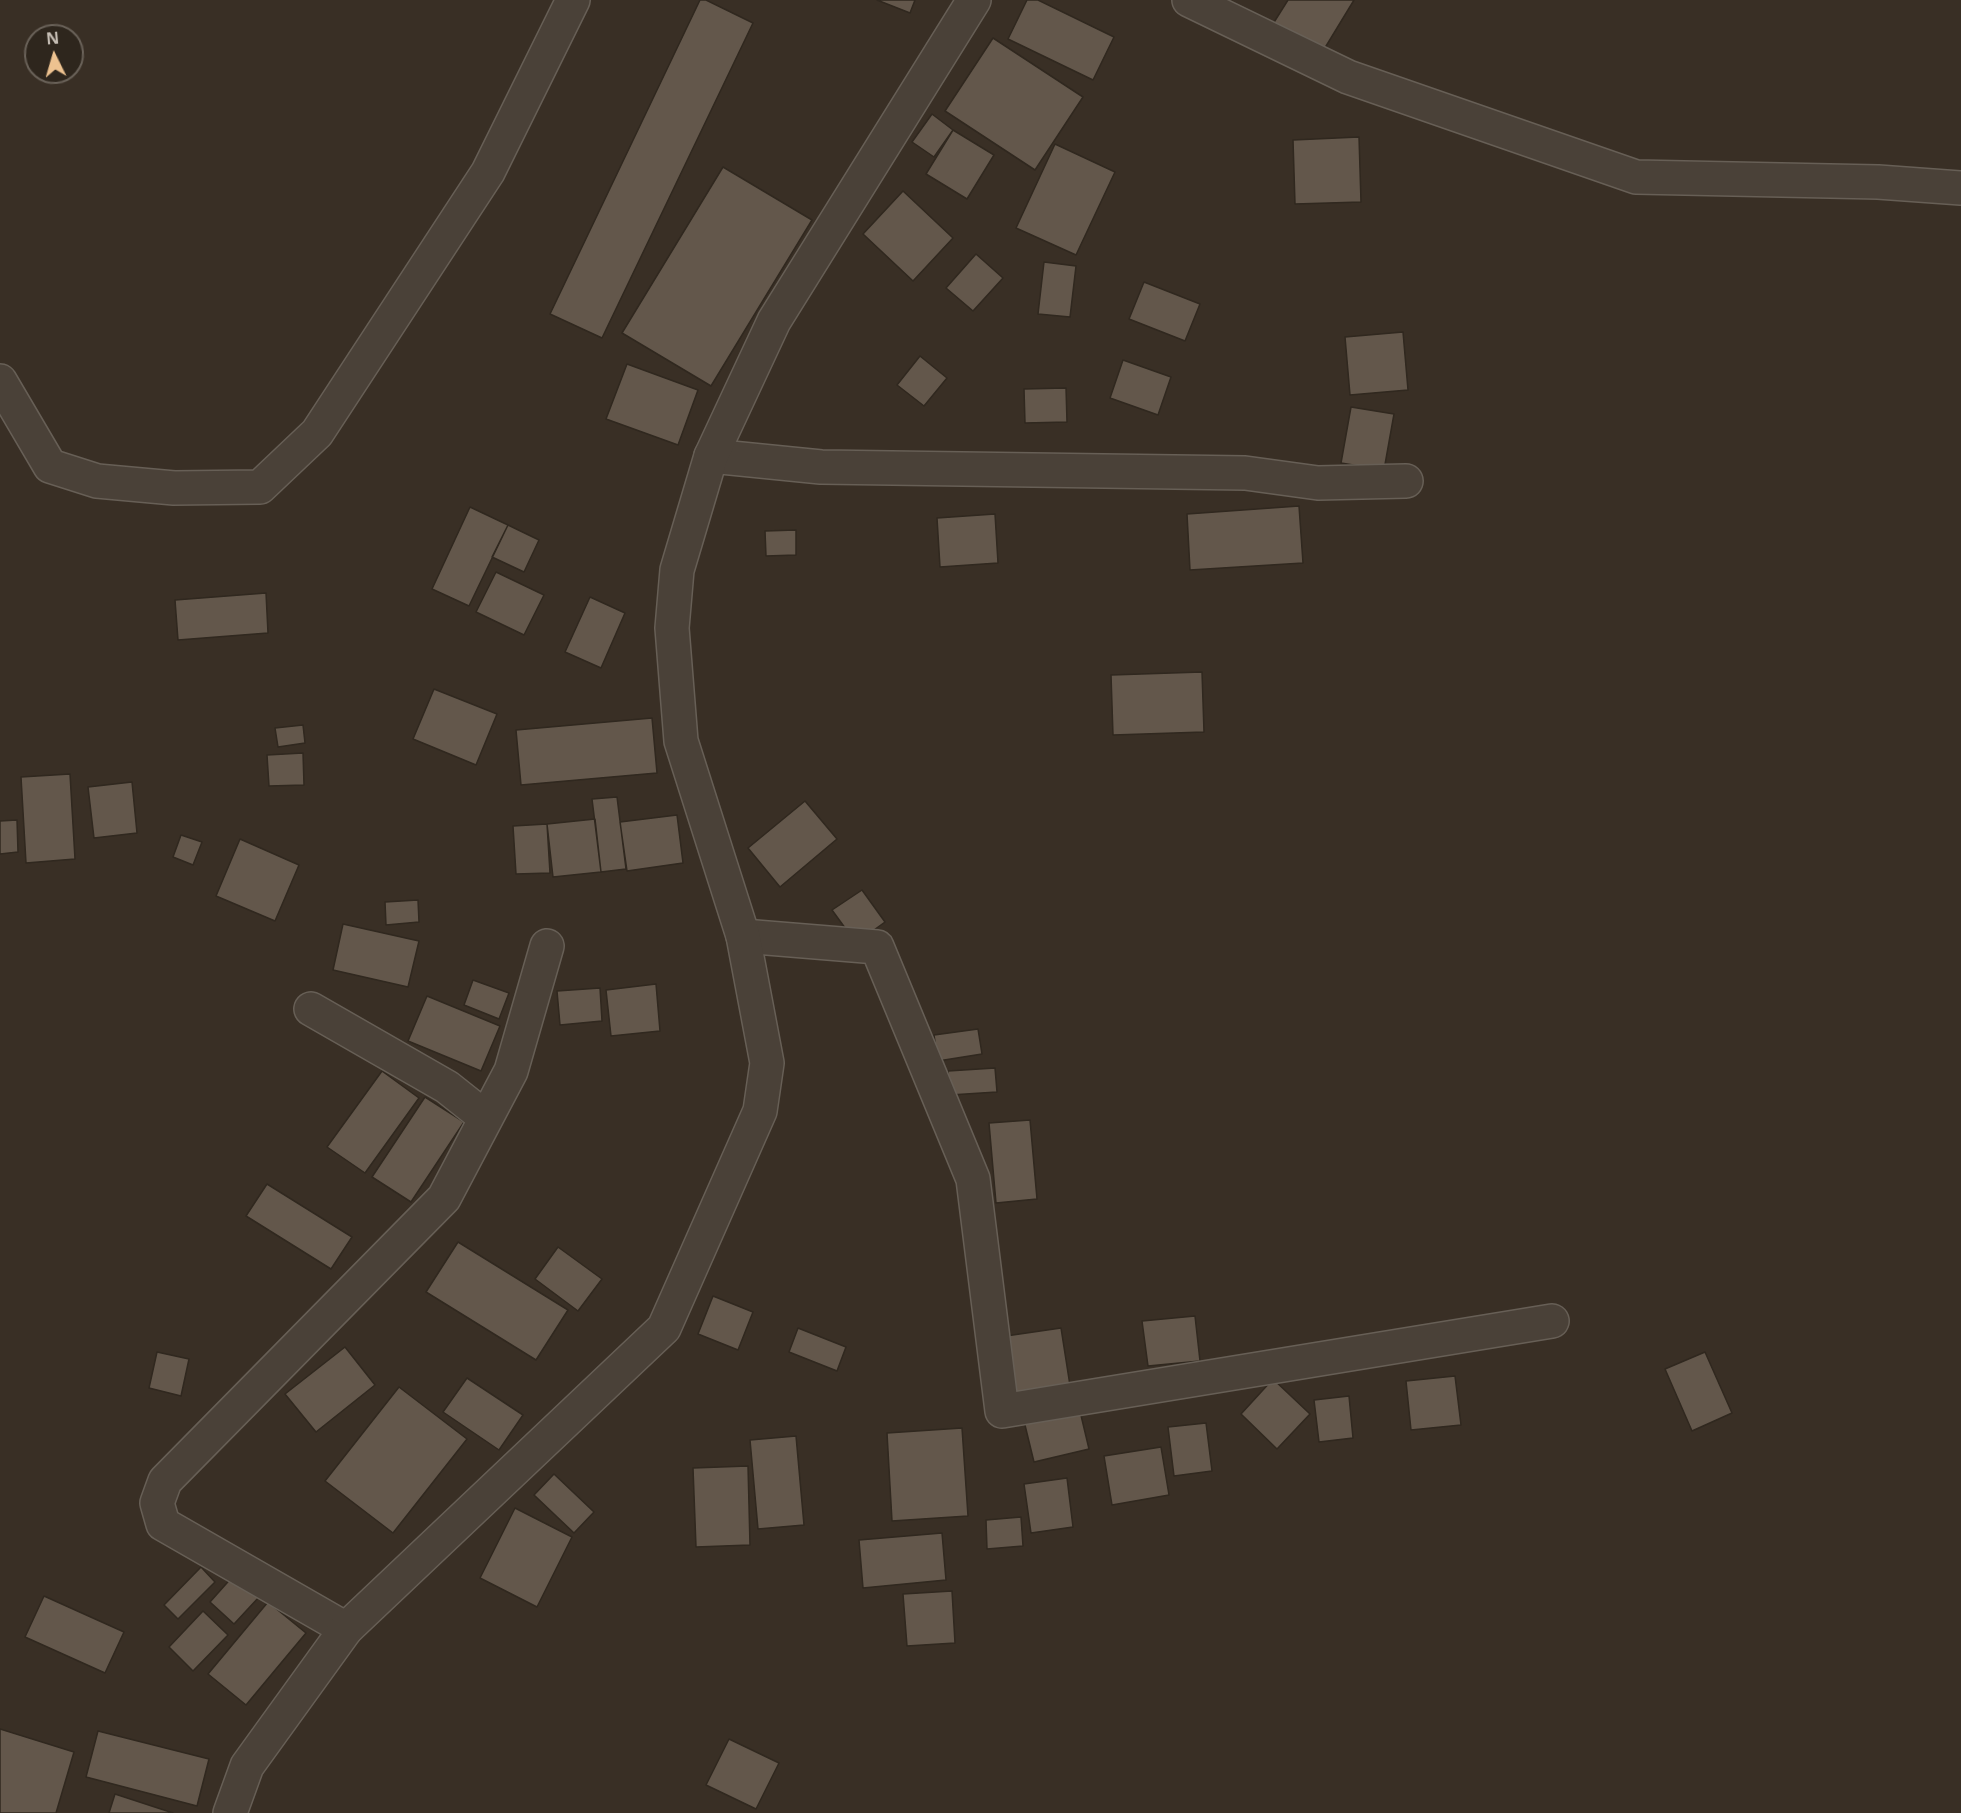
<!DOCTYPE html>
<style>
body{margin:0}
#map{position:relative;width:1961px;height:1813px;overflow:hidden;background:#392f25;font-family:"Noto Sans",sans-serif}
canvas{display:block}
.north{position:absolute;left:24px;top:24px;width:60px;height:60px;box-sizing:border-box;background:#2e261d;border:2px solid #6a6259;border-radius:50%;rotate:355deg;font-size:16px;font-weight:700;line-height:24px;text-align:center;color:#c5bdb4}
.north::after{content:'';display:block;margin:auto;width:21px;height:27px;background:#edc290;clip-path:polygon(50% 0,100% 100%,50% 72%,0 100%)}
</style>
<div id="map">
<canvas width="1961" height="1813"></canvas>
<div class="north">N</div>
</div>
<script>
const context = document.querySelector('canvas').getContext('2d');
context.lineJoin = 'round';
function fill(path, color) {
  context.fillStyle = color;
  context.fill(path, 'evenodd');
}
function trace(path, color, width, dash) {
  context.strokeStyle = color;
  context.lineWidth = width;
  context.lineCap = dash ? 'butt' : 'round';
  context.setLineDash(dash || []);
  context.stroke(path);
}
const building = new Path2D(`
 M700 0H706L753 23 602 338 550 314Z
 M877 0H915L910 13Z
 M1027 0H1038L1114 37 1093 80 1008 39Z
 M1288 0H1354L1320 56 1271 27Z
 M993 38 1083 97 1035 170 945 111Z
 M932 114 953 130 934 157 912 142Z
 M953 130 994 155 967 199 926 174Z
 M1359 137 1361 202 1295 204 1293 140Z
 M1055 144 1115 172 1076 255 1016 228Z
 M723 167 812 220 711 386 622 333Z
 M903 191 953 238 913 281 863 234Z
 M976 254 1003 278 973 311 946 288Z
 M1044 262 1076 266 1070 317 1038 314Z
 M1144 282 1200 304 1185 341 1129 319Z
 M1403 332 1408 390 1350 395 1345 337Z
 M920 356 947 378 924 406 897 385Z
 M1123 360 1171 377 1158 415 1110 398Z
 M627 364 698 390 678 445 606 419Z
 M1066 388 1067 422 1025 423 1024 389Z
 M1351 407 1394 414 1384 470 1341 463Z
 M1299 506 1303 563 1190 570 1187 514Z
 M470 507 508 525 469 606 432 589Z
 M995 514 998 563 940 567 937 518Z
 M508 525 539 540 524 572 492 557Z
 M796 530V555L766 556 765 531Z
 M496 572 544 595 524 635 476 612Z
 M266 593 268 633 178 640 175 600Z
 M590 597 625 613 601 668 565 652Z
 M1202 672 1204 732 1113 735 1111 675Z
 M434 689 497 714 476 765 413 739Z
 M652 718 657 773 521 785 516 730Z
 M303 725 305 743 278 747 275 728Z
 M303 753 304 785 269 786 267 755Z
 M70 774 75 859 26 863 21 777Z
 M132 782 137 833 94 838 88 787Z
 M617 797 626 869 601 872 592 799Z
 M805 801 837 839 780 887 748 848Z
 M677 815 683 863 627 871 620 822Z
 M595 819 601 872 553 877 547 824Z
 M17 820 18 852 0 854V821Z
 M547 824 550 873 516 874 513 826Z
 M181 835 202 842 193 865 173 857Z
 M240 839 299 865 275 921 216 896Z
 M862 890 885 922 856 943 832 910Z
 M418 900 419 922 386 925 385 902Z
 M343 924 419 941 408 987 333 970Z
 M473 980 509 993 499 1019 464 1005Z
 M656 984 660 1031 611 1036 606 990Z
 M600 988 602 1021 560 1025 557 991Z
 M427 996 500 1026 481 1071 408 1041Z
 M978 1029 982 1054 938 1061 934 1035Z
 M995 1068 997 1092 950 1095 948 1071Z
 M382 1071 419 1098 365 1173 327 1147Z
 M425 1097 464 1122 411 1202 372 1177Z
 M1030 1120 1037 1199 996 1203 989 1123Z
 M267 1184 352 1237 331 1269 246 1216Z
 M458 1242 568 1310 536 1360 426 1292Z
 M558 1247 602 1279 578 1311 535 1279Z
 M713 1296 753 1312 738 1350 698 1334Z
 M1195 1316 1200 1361 1148 1366 1142 1321Z
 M798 1328 846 1347 837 1371 789 1352Z
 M1061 1328 1071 1392 1008 1401 999 1337Z
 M345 1347 375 1385 316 1432 285 1394Z
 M157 1352 189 1359 181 1396 149 1388Z
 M1705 1352 1732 1413 1692 1431 1665 1369Z
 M1455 1376 1461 1425 1411 1430 1406 1381Z
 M467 1378 523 1415 499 1450 443 1412Z
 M1273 1379 1310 1414 1277 1449 1241 1414Z
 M399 1387 467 1439 393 1533 325 1481Z
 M1349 1396 1353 1438 1319 1442 1314 1400Z
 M1079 1407 1089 1449 1034 1462 1024 1421Z
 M1206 1423 1212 1471 1174 1476 1168 1427Z
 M962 1428 968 1516 892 1521 887 1433Z
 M796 1436 804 1525 758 1529 750 1440Z
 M1161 1447 1169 1495 1112 1505 1104 1456Z
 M748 1466 750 1545 696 1547 693 1468Z
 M554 1474 594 1512 574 1533 534 1495Z
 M1067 1478 1073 1527 1031 1533 1024 1484Z
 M515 1508 572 1537 537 1607 480 1578Z
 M1021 1517 1023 1546 987 1549 986 1520Z
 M942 1533 946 1580 863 1588 859 1540Z
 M201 1567 215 1582 178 1619 164 1605Z
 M234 1575 259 1597 234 1624 210 1602Z
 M952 1591 955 1643 907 1646 903 1594Z
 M44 1596 124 1632 105 1673 25 1637Z
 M268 1602 306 1633 246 1705 208 1674Z
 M203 1611 228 1635 193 1671 169 1647Z
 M0 1729 74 1752 56 1813H0Z
 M98 1731 209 1759 197 1806 86 1777Z
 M729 1739 779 1763 756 1809 706 1785Z
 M115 1794 173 1813H109Z`);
fill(building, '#63574b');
trace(building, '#30281f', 1.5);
const minor = new Path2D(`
 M1189 0 1348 77 1636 177 1878 182 1961 188
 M0 381 50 466 97 481 174 488 260 487 317 433 488 172 573 0
 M711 456 821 467 1245 473 1318 483 1406 481
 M743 936 877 947 973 1179 1002 1411 1552 1321
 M311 1009 447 1087 486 1118
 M346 1629 163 1524 157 1503 165 1481 444 1198 511 1071 547 946`);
const tertiary = new Path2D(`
 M230 1813 247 1766 346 1629 664 1328 760 1111 767 1063 743 936 681 741 672 628 677 570 711 456 774 321 974 0`);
trace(minor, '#675f56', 36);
trace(tertiary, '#675f56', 36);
trace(minor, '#4a4138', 33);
trace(tertiary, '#4a4138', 33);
</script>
